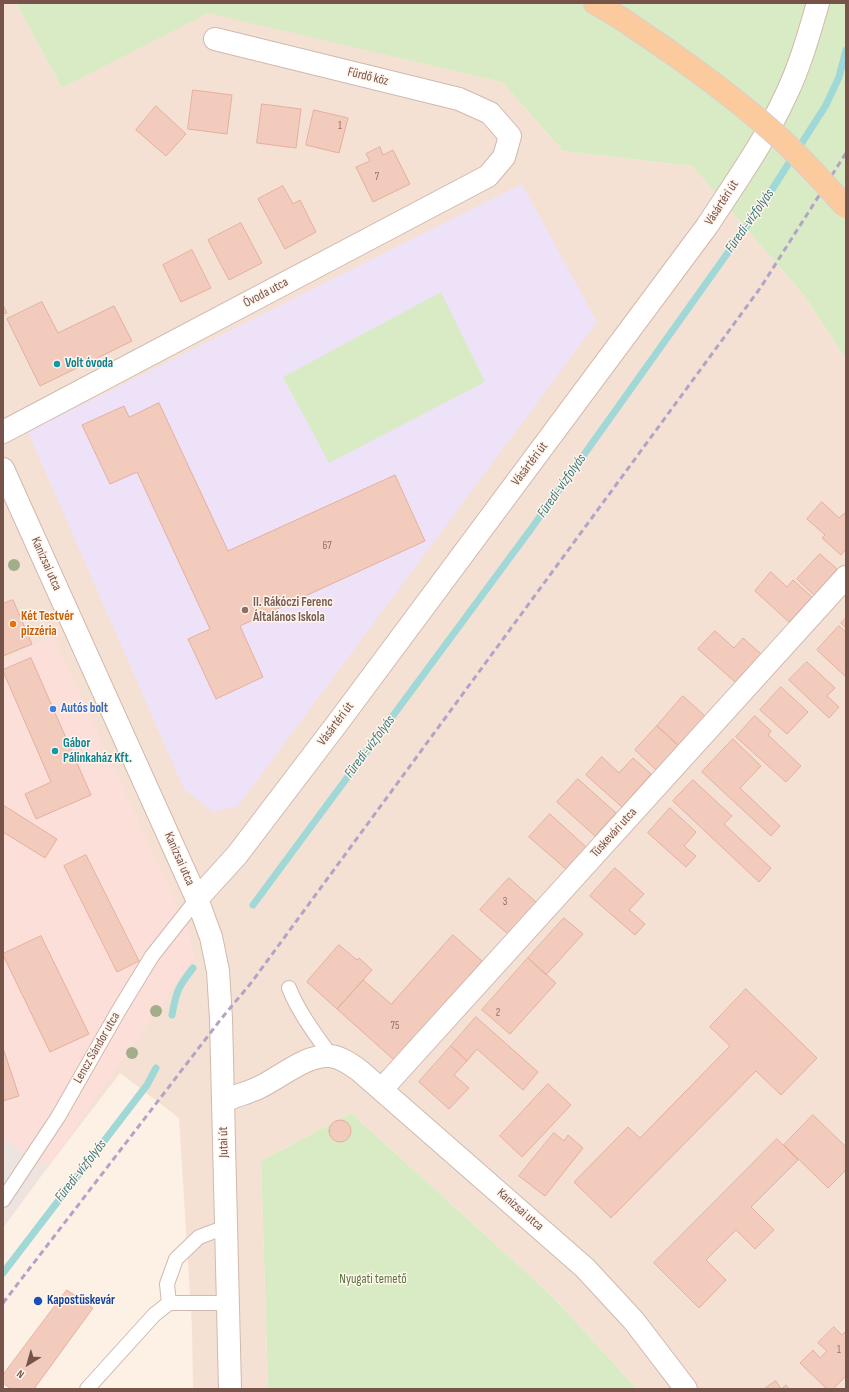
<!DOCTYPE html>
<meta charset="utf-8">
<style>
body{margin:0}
#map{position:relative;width:849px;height:1392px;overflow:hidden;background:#fdf1e6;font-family:"Sofia Sans Condensed",sans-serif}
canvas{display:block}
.frame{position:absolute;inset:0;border:4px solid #76544a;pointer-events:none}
.north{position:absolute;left:8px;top:1344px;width:40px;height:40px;-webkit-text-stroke:3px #fff5ec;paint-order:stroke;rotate:217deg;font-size:11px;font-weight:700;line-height:16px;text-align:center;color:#76544a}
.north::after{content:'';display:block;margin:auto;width:14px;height:18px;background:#76544a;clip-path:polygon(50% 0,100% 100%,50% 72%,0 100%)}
</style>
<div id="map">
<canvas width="849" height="1392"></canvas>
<div class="frame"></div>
<div class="north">N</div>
</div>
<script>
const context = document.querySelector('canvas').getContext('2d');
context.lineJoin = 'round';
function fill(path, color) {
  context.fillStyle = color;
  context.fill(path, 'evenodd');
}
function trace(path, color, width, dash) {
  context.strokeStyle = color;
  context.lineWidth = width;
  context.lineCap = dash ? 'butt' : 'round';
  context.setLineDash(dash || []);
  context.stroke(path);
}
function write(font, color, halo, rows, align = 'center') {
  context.font = font + ' "Sofia Sans Condensed",sans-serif';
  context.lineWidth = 3;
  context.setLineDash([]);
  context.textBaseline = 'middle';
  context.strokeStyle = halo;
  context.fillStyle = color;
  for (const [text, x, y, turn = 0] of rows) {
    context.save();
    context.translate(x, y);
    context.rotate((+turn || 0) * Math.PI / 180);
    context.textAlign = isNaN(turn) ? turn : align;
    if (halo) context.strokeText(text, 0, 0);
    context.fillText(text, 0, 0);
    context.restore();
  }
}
fill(new Path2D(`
 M3 3H16L62 88 208 12 502 82 563 151 692 166 804 295 846 359V1389H637L551 1295 351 1113 261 1161 268 1389H193L192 1328 179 1118 120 1073 48 1167 3 1139Z`), '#f4e1d4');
fill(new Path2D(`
 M53 635 187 927 195 956 49 1166 3 1139V660Z`), '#fddfda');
fill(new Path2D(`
 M3 1139 48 1167 3 1228Z`), '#ede4e0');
fill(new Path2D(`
 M522 184 597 322 238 806 213 812 184 789 28 432Z`), '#eee2f9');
fill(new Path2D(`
 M16 3H846V359L804 295 692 166 563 151 502 82 208 13 62 88Z
 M441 292 485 382 329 463 283 377Z
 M351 1113 551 1295 637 1389H268L261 1161Z`), '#d9ebc4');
trace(new Path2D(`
 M253 905 531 529 764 202 826 105 839 77 846 50
 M172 1015C176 992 178 987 193 968
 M3 1273 147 1085 156 1068`), '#a0d8d8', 7);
const building = new Path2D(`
 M193 90 232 95 227 134 188 129Z
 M262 104 301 109 296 148 257 143Z
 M156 106 186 134 166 156 136 130Z
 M314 110 348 118 339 153 306 145Z
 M380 147 383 155 393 150 410 184 373 202 356 167 370 161 366 154Z
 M283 186 293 204 300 200 316 232 285 249 258 199Z
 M241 223 262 263 229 280 208 240Z
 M192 250 211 288 181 302 163 265Z
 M42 302 58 333 114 306 132 341 40 386 7 319Z
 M3 305 7 313 3 314Z
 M159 403 228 551 395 475 425 541 240 626 263 677 216 699 188 639 210 629 137 472 110 484 82 425 124 406 129 417Z
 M822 502 839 518 846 512V549L841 555 822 538 825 535 807 519Z
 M820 554 837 569 814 595 797 579Z
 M771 572 787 587 793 580 812 597 789 622 755 591Z
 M13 600 32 644 3 656V604Z
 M846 618V628L841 623Z
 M839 626 846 632V677L817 650Z
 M715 631 734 648 743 638 761 654 735 682 698 649Z
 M31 658 91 795 36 819 25 794 51 782 3 671V670Z
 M807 662 835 688 827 696 839 707 829 718 789 680Z
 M781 687 808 712 787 734 760 710Z
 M683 696 705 716 678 745 657 726Z
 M755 716 771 731 768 735 801 766 786 782 736 737Z
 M657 726 678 745 656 770 635 750Z
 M733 739 761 766 740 788 780 826 771 836 702 772Z
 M602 757 619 773 633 758 651 774 622 807 586 775Z
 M578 779 616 813 595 836 557 802Z
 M693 780 732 816 724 824 771 868 759 882 673 801Z
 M3 805 57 839 45 858 3 832Z
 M670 808 696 832 684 846 696 856 686 867 648 833Z
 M550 814 586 847 566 869 529 837Z
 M86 855 139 961 117 972 64 866Z
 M615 868 644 894 629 910 645 924 635 935 590 896Z
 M509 878 536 902 508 934 480 910Z
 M564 918 583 934 546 975 528 958Z
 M453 935 482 961 394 1060 337 1009 363 980 391 1004Z
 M41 936 89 1034 50 1052 3 955V954Z
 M339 945 357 960 359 958 372 970 337 1009 307 982Z
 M528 958 556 983 510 1034 482 1010Z
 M746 989 817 1058 781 1095 756 1071 611 1218 574 1182 628 1127 640 1138 730 1046 710 1027Z
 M476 1017 538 1072 523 1090 477 1049 467 1061 451 1046Z
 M451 1046 467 1061 454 1075 469 1088 449 1109 419 1082Z
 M3 1048 19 1096 3 1101Z
 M548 1084 571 1105 522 1157 500 1136Z
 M813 1115 846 1147V1170L828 1188 784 1145Z
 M329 1131a11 11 0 1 1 22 0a11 11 0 1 1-22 0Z
 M554 1133 564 1141 568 1135 583 1148 545 1196 519 1176Z
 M777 1139 798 1160 751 1207 774 1230 755 1249 736 1230 706 1260 726 1280 699 1308 654 1263Z
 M67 1290 93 1308 34 1389H11L3 1383V1375Z
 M834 1327 842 1335 846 1331V1376L833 1389H827L800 1363 813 1350 820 1358 827 1351 818 1343Z
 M776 1381 781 1389 786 1385 789 1389H764Z`);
fill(building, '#f2cbbd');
trace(building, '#e5af9d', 1);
const lane = new Path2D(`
 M289 988C299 1013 315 1034 331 1056
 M3 1200 58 1117 119 1010 152 956 197 899
 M226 1227 199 1237 176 1259 167 1284 169 1303H228
 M87 1389 154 1315 169 1303`);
const street = new Path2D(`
 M3 432 488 176 504 157 510 136 490 113 459 99 215 39
 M382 1089 846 577
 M224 1101C235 1096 247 1093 258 1088 280 1078 306 1054 330 1056 341 1057 352 1065 360 1071L585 1268 634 1321 686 1389`);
const secondary = new Path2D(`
 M3 469 197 899 211 937 218 971 221 1019 230 1389
 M197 899 237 855 339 721 707 226C735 183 765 141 786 95 800 66 809 34 818 3`);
const primary = new Path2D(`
 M595 3 622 19 666 49`);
trace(lane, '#d0b9ae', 16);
trace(street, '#d0b9ae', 24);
trace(secondary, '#d3b8ac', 24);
trace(primary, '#d9cfcc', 24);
trace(lane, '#fff', 14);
trace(street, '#fff', 22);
trace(secondary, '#fff', 22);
trace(primary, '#fbcb9e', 22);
trace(new Path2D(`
 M3 1303 221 1019 251 983 761 287 846 153`), '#b2a4c7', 3, [6, 4]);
const primaryBridge = new Path2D(`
 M666 49C706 77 745 106 781 139 804 160 825 184 846 207`);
trace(primaryBridge, '#d9cfcc', 24, []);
trace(primaryBridge, '#fbcb9e', 22);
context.fillStyle = '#a2ad8a';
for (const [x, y] of [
 [14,565],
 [156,1011],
 [132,1053]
]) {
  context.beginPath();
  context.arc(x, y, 6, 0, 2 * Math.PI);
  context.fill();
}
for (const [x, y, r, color] of [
 [57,364,4,"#0f9aa8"],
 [245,610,4,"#8d6e63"],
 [13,624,4,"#e8710a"],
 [53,709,4,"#3f7fe0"],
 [55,751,4,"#0f9aa8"],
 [38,1301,5,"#1a4fb4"]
]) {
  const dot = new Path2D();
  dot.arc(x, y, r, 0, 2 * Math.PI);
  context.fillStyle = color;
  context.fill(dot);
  trace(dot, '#fff5ec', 1.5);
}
write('11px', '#957267', null, [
 ["1",340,126],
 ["7",377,177],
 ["67",327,546],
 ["3",505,902],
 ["2",498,1013],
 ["75",395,1026],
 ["1",839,1350]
]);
write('13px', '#76544a', '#fff5ec', [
 ["Fürdő köz",368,77,14],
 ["Vásártéri út",722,203,-57],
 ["Óvoda utca",266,293,-28],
 ["Vásártéri út",530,464,-53],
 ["Kanizsai utca",46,564,66],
 ["Vásártéri út",336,724,-53],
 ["Tüskevári utca",614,833,-48],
 ["Kanizsai utca",179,859,66],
 ["Lencz Sándor utca",97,1048,-60],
 ["Jutai út",224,1142,-91],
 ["Kanizsai utca",520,1210,41]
]);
write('bold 13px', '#0d838f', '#fff5ec', [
 ["Volt óvoda",65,364],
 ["Gábor",63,744],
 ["Pálinkaház Kft.",63,759]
], 'left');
write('bold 13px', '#785e54', '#fff5ec', [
 ["II. Rákóczi Ferenc",253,603],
 ["Általános Iskola",253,618]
], 'left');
write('bold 13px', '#c56008', '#fff5ec', [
 ["Két Testvér",21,617],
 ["pizzéria",21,632]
], 'left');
write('bold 13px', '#366cbe', '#fff5ec', [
 ["Autós bolt",61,709]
], 'left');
write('13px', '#58763f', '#fff5ec', [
 ["Nyugati temető",373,1280]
]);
write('bold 13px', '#164399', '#fff5ec', [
 ["Kapostüskevár",47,1301]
], 'left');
write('italic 14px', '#3d7a7c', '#fff5ec', [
 ["Füredi-vízfolyás",750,221,-55],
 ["Füredi-vízfolyás",562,486,-55],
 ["Füredi-vízfolyás",370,747,-53],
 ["Füredi-vízfolyás",81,1171,-52]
]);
</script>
